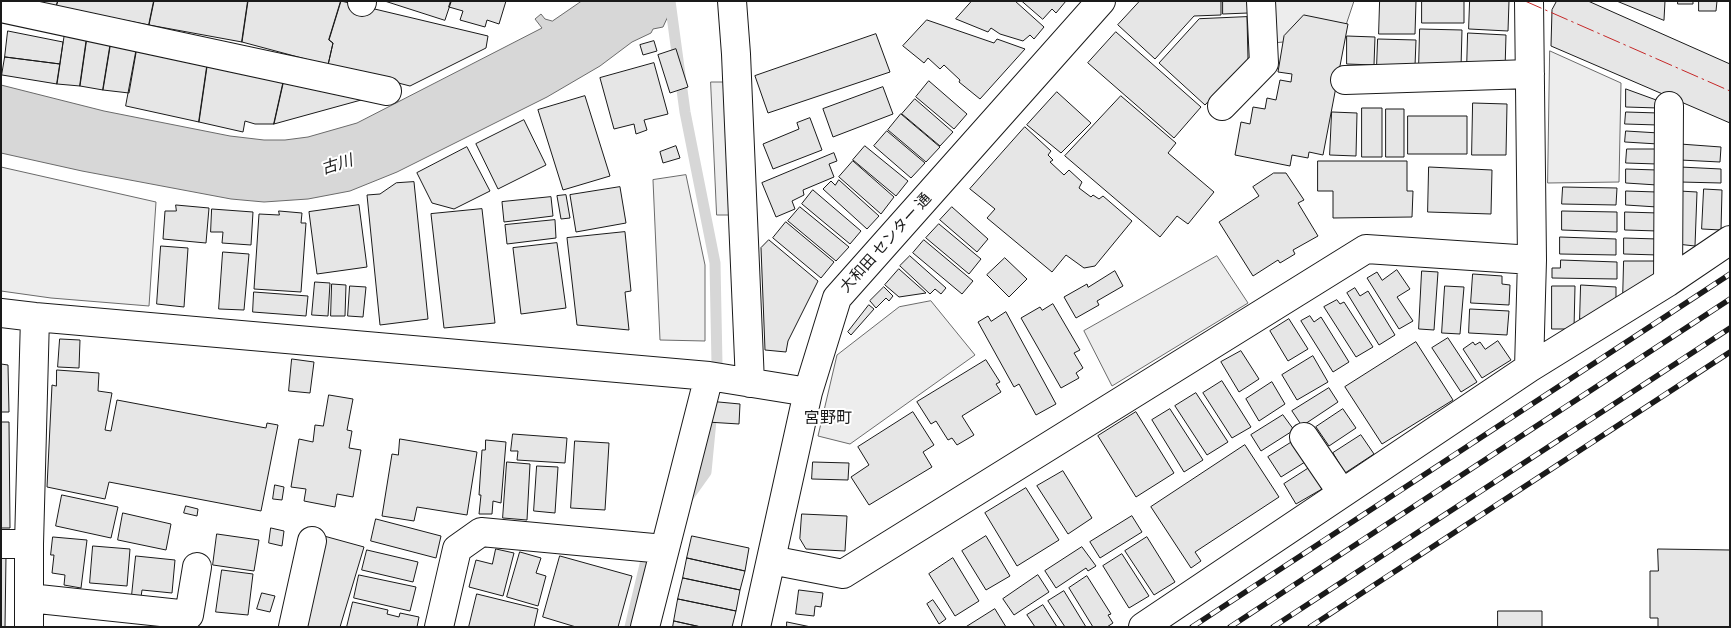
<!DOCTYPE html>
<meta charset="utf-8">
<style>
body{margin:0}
#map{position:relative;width:1731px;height:628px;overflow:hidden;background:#fff;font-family:Rubik,sans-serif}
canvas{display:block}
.frame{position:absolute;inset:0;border:2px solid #1a1a1a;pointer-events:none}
</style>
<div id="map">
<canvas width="1731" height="628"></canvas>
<div class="frame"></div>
</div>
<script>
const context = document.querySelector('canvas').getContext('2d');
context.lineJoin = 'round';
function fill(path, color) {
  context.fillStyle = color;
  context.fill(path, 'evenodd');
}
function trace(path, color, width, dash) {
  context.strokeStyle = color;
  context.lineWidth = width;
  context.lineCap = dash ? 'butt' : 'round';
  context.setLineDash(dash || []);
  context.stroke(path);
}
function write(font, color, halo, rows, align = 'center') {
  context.font = font + ' Rubik,"Noto Sans JP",sans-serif';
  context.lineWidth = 4;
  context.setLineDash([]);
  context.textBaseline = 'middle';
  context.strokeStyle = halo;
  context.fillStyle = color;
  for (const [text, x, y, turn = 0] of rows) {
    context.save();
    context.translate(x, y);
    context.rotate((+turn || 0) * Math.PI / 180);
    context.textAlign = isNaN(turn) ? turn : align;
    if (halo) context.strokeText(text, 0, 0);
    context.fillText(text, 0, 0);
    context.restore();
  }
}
const built = new Path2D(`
 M1270 1H1354L1342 37 1272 43Z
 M1550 51 1621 83 1619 182 1548 183Z
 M711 82H725L731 215H717Z
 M1 167 156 202 149 306 51 298 1 291Z
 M686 175 705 265V341L660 340 653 180Z
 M1217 256 1248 303 1112 386 1084 331Z
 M931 301 975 355 850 444 818 436 837 355 899 307Z`);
fill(built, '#ededed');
trace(built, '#6a6a6a', 1);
const water = new Path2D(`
 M582 1H675L663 27 653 29 651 33 632 42 600 66 547 97 397 172 350 191 308 199 264 202 231 199 82 171 1 153V85L104 111 230 136 264 140H285L308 137 357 123 542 28 535 19 541 14 545 19 552 21Z`);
fill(water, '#d7d7d7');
trace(water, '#6a6a6a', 1);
trace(new Path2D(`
 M670 1 685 112 715 263 717 364 715 379
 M686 500 706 472 712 410
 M630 627 648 552 650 549`), '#d7d7d7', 11);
const building = new Path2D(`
 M27 1H58L56 7Z
 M58 1H154L149 25 56 7Z
 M154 1H248L242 42 149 25Z
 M248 1H341L329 40 333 43 328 65 242 42Z
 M341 1 488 36 486 48 410 86 328 65 333 43 329 40Z
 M385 1H448L451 2 445 20Z
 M451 1H506L499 24 487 20 485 27 460 20 463 11 449 7Z
 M972 1H1015L1044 27 1034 39 1030 35 1023 41 1000 34 991 28 988 32 956 19Z
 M1022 1H1066L1056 13 1052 9 1043 19Z
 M1140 1H1221V15L1194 16 1155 59 1118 25Z
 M1223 1H1247L1248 13 1223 14Z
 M1380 1H1416L1415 34H1379Z
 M1422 1H1464V23H1422Z
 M1470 1H1509L1508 31 1469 29Z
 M1557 1H1588L1730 64V123L1551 46 1552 10Z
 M1617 1H1665L1664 20Z
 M1678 1H1693V4H1678Z
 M1699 1H1717L1716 11H1699Z
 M1304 15 1348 24 1323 155 1309 152 1308 158 1292 155 1290 166 1235 155 1241 122 1250 124 1253 107 1265 109 1267 98 1276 100 1280 80 1291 82 1292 74 1278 72 1284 36Z
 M1247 17 1248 59 1205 105 1159 63 1199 19Z
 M927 20 994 43 997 39 1025 49 980 99 959 82 960 80 944 65 940 69 928 58 924 63 903 46Z
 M1420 29 1462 30 1461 68 1419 67Z
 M8 31 63 42 60 64 5 57Z
 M1116 32 1201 107 1174 138 1088 63Z
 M65 33 87 37 80 86 57 84Z
 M1468 33 1506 35 1505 70 1467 69Z
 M876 34 890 72 768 113 755 76Z
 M1347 36 1375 37 1374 65 1347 64Z
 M87 37 111 41 103 90 80 86Z
 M1378 39 1416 40 1415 66H1377Z
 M111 41 137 47 129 93 103 90Z
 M654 41 657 51 643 55 640 45Z
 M137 47 208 60 199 122 126 106Z
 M676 49 688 87 670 93 658 55Z
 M5 57 60 64 57 84 2 75Z
 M208 60 285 75 274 124H255L245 121 243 132 199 122Z
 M654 63 668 114 644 120 647 130 636 134 634 124 614 129 600 78Z
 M285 75 372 97 274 124Z
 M929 81 967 114 954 129 916 97Z
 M883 87 893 114 833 137 823 109Z
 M1626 89 1659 101 1658 108 1626 107Z
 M1057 92 1091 123 1061 153 1027 125Z
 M585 96 610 176 563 190 538 110Z
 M1121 96 1176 143 1168 153 1214 192 1188 224 1177 216 1160 237 1065 156Z
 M915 99 953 132 940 146 902 114Z
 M1473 103 1507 104 1506 155H1472Z
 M1362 108H1382V157H1362Z
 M1386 109H1404V157H1386Z
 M1332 112 1357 113 1356 156 1330 155Z
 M1626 112 1659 113 1658 125 1625 124Z
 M901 114 940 147 926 162 888 130Z
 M1408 116H1467V154H1408Z
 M810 118 822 150 773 169 763 144 799 129 797 123Z
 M524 120 546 165 498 189 476 144Z
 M1025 127 1051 151 1048 155 1053 160 1050 162 1064 175 1069 170 1082 182 1079 188 1091 197 1093 195 1099 199 1103 196 1132 221 1095 266 1084 268 1066 255 1052 272 987 218 995 209 970 189Z
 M887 131 925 163 911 178 874 146Z
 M1626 131 1659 133 1658 144 1625 142Z
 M1680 144 1721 147 1720 162 1680 160Z
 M676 146 680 158 663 163 660 152Z
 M865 146 908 181 896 196 853 160Z
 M467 147 490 191 454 209 432 203 417 173Z
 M1627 149H1657V164L1626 163Z
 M834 153 837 161 829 164 834 177 803 190 804 195 792 201 795 209 776 217 762 183Z
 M853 161 894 197 881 214 839 177Z
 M1318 161H1407V191H1413L1412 217 1333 218V191H1318Z
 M1429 167 1492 170 1491 214 1428 212Z
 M1680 167 1721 169V183L1680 182Z
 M1626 169 1657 170V185L1626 183Z
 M1274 173H1286L1304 200 1298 203 1318 236 1293 250 1295 254 1280 263 1278 260 1253 276 1219 222 1259 196 1253 187Z
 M839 180 879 216 867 229 823 189 831 181 835 185Z
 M414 182 428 319 380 325 367 195 380 194 396 183Z
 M620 187 626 223 576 232 570 195Z
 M1563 187 1617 188 1616 205 1562 204Z
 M1704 189 1722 190 1721 230 1702 229Z
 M813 190 861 231 850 244 802 204Z
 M1626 191 1657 192V207L1626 205Z
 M1679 191 1697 192 1695 246 1677 244Z
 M566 195 570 218 561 219 557 196Z
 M551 197 553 216 504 222 502 202Z
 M176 205 209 208 206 243 163 239 165 211H176Z
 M359 205 367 267 317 274 309 212Z
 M800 207 849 247 836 261 788 221Z
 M952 207 988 239 977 252 940 220Z
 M212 209 253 212 251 245 222 243 223 232H211Z
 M482 209 495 323 444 328 431 214Z
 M279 211 302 213 301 223H306L301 292 254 289 259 214 279 215Z
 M1562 211 1617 212V232L1562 230Z
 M1625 212 1659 213 1658 231 1625 230Z
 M555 220 556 238 507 244 505 225Z
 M786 222 834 262 821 278 773 238Z
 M939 224 981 259 969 274 926 238Z
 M625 232 631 291 625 292 629 330 577 325 567 238Z
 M1560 237 1616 239V255L1560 254Z
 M1624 238 1658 239V255L1624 254Z
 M769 240 818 281 788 341 786 352 765 350 761 248Z
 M924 240 973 281 962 294 913 253Z
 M557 243 566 308 521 314 513 248Z
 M161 246 188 248 184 307 157 304Z
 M223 252 249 254 244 310 219 309Z
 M910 256 946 288 941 294 935 289 930 294 900 266Z
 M1005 258 1027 279 1009 297 987 275Z
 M1561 260 1617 262V279L1552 278V268H1560Z
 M1624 261H1659V274L1623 297Z
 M899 269 926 293 899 297 885 285Z
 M1397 270 1410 289 1397 297 1413 321 1399 329 1367 278 1377 272 1382 280Z
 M1115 271 1123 286 1097 301 1099 305 1076 318 1064 297 1087 284 1088 287Z
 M1422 271 1438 272 1434 330 1419 329Z
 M1473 274 1502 276V284L1510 285 1509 305 1471 303Z
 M315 282 330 283 328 316 312 315Z
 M332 284 346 285 345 316H331Z
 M1581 285 1616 287V302L1591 319H1580Z
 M350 286 366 287 363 317 348 316Z
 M1445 286 1464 287 1460 334 1442 333Z
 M1552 286H1575L1574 329H1552Z
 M884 287 893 296 889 301 886 298 876 308 870 301Z
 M1355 288 1360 296 1368 291 1395 335 1379 345 1347 293Z
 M254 292 308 296 306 316 253 312Z
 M1337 300 1340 304 1344 302 1373 347 1356 357 1324 307Z
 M1053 304 1080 350 1074 353 1083 368 1076 373 1079 378 1061 388 1021 318 1040 307 1042 310Z
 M869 305 874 309 851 335 848 332Z
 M1470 309 1509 311 1507 335 1469 333Z
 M1006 312 1056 404 1036 415 1019 384 1014 387 978 322 988 316 991 321Z
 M1310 316 1314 322 1321 317 1349 362 1333 372 1301 321Z
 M1289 319 1308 349 1288 361 1270 331Z
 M1448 338 1477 382 1461 392 1432 348Z
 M60 339 80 340 79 368 58 367Z
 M1498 341 1511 360 1482 378 1463 349 1473 342 1475 345 1480 342 1485 349Z
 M1416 342 1453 400 1382 444 1345 387Z
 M1241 351 1259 379 1239 392 1221 362Z
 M1313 356 1328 382 1297 400 1282 375Z
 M292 359 314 362 310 393 289 391Z
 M986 360 1000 382 996 384 1001 392 962 416 974 435 957 445 952 438 948 440 936 421 931 424 917 402Z
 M1 364 8 365 9 412H1Z
 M57 370 99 373 98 391 112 393 105 430 111 431 117 400 266 428 267 423 278 425 261 511 109 482 105 499 47 487 52 385 56 386Z
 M1222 381 1251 427 1232 438 1203 393Z
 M1272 382 1285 404 1259 421 1246 399Z
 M1329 388 1338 402 1302 426 1292 411Z
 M1196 393 1228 442 1207 455 1175 406Z
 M329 395 353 399 347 430 352 431 349 448 361 450 353 497 337 494 335 507 304 501 306 489 291 487 299 439 313 442 315 425 323 426Z
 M708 401 740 404 739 424 707 422Z
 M1170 409 1203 460 1184 472 1152 420Z
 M1343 409 1356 428 1329 446 1316 427Z
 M913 412 934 445 923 452 932 467 869 505 851 477 869 465 858 447Z
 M1136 412 1174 473 1136 497 1098 436Z
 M1283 415 1294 430 1261 451 1251 435Z
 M1 422H9L10 528H1Z
 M513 434 567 438 565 463 517 460 518 451H511Z
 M1361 435 1374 454 1345 473 1333 453Z
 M400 439 477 452 467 515 417 507 414 521 382 516 392 454 398 455Z
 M486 440 506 442 501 503 493 501 492 514H479L481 495H479L482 450H485Z
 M575 441 609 443 605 510 571 508Z
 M1292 442 1305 462 1281 477 1268 457Z
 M1245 445 1279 497 1195 552 1201 561 1191 568 1151 507Z
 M507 462 530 464 527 520 503 518Z
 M813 462 849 463 848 480 812 479Z
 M537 466 558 467 555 513 534 511Z
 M1309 468 1322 489 1296 504 1284 484Z
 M1063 471 1092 518 1068 534 1037 486Z
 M275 485 284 487 282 500 273 499Z
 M1026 488 1059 540 1017 566 985 513Z
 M62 495 118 507 111 538 56 526Z
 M186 506 198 509 197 516 184 513Z
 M123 513 171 524 166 550 118 540Z
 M802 514 847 516 845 551 806 549 800 539Z
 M1132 516 1142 532 1100 558 1090 542Z
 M376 519 441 536 436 558 371 541Z
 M271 528 284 531 282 546 269 543Z
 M217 534 259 540 254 571 213 565Z
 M324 536 364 547 340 627H305Z
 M692 536 749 548 745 571 687 558Z
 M986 536 1010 576 986 590 962 551Z
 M53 537 87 540 81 588 64 585 65 575 52 573 54 555H51Z
 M1147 537 1175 582 1154 595 1125 551Z
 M93 546 130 549 127 586 90 583Z
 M1082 547 1096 566 1088 571 1086 568 1056 588 1045 571Z
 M496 549 514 553 503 596 469 587 476 560 492 564Z
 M1658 549 1730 550V627H1658V618H1650V571H1658Z
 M367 550 418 562 413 582 362 570Z
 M520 552 541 558 536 573 546 576 538 606 507 597Z
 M1122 554 1149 596 1129 608 1103 566Z
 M1 556H6L5 627H1Z
 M136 556 175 560 172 593 142 590 141 597 132 595Z
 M560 556 632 576 618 627H576L543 617Z
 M687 558 745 571 740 590 683 578Z
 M953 558 979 601 955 616 929 574Z
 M222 570 253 574 248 615 216 612Z
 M359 575 416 587 410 611 354 598Z
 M1038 575 1049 592 1014 615 1003 599Z
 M1087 576 1111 614 1108 615 1113 623 1107 627H1093L1069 588Z
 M683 578 740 590 736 611 678 599Z
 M799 590 823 593 821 607 815 606 814 616 796 614Z
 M1064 591 1086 627H1065L1048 601Z
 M262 593 275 596 270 612 257 609Z
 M477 594 538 609 534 627H469Z
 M678 599 736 611 732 627H701L674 621Z
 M933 600 946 619 939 624 927 604Z
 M353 602 388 610 387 614 399 617 400 613 419 617 417 627H347Z
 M1043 605 1057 627H1035L1027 615Z
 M995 609 1006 627H966Z
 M1498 611H1542V627H1498Z
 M674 621 701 627H673Z
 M787 622 811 627H787Z`);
fill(building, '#e6e6e6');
trace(building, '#1a1a1a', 1);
const minor = new Path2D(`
 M732 1 736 54 750 383
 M362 2V1
 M1 8 387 91
 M1345 80 1530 74
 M1222 106 1264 63 1261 1
 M1668 282 1669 106
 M1 313 35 317 709 376 808 392
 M1529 368 1532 260 1529 1
 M1304 437 1342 493
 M1 544H29
 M771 560 843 574 1366 249 1532 260
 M29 598 189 615 197 567
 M29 627V544L35 317
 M293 627 312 541
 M439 627 457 549 481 532 664 549
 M645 627 709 376
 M756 627 808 392 837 298 1101 1
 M1143 627 1529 368 1668 282 1730 240`);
trace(minor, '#1a1a1a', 30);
trace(minor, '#fff', 28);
const rail = new Path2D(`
 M1192 627 1730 274
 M1230 627 1730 299
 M1273 627 1730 328
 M1310 627 1730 352`);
trace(rail, '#1a1a1a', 5.5);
trace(rail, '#fff', 4, [11]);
trace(new Path2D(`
 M1525 1 1730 91`), '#c62828', 1, [18, 4, 2.5, 4]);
write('15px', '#1a1a1a', '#fff', [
 ["大和田 センター 通",886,243,-48]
]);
write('italic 16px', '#1a1a1a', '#fff', [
 ["古川",337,165,-18]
]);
write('16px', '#1a1a1a', '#fff', [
 ["宮野町",828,418]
]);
</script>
